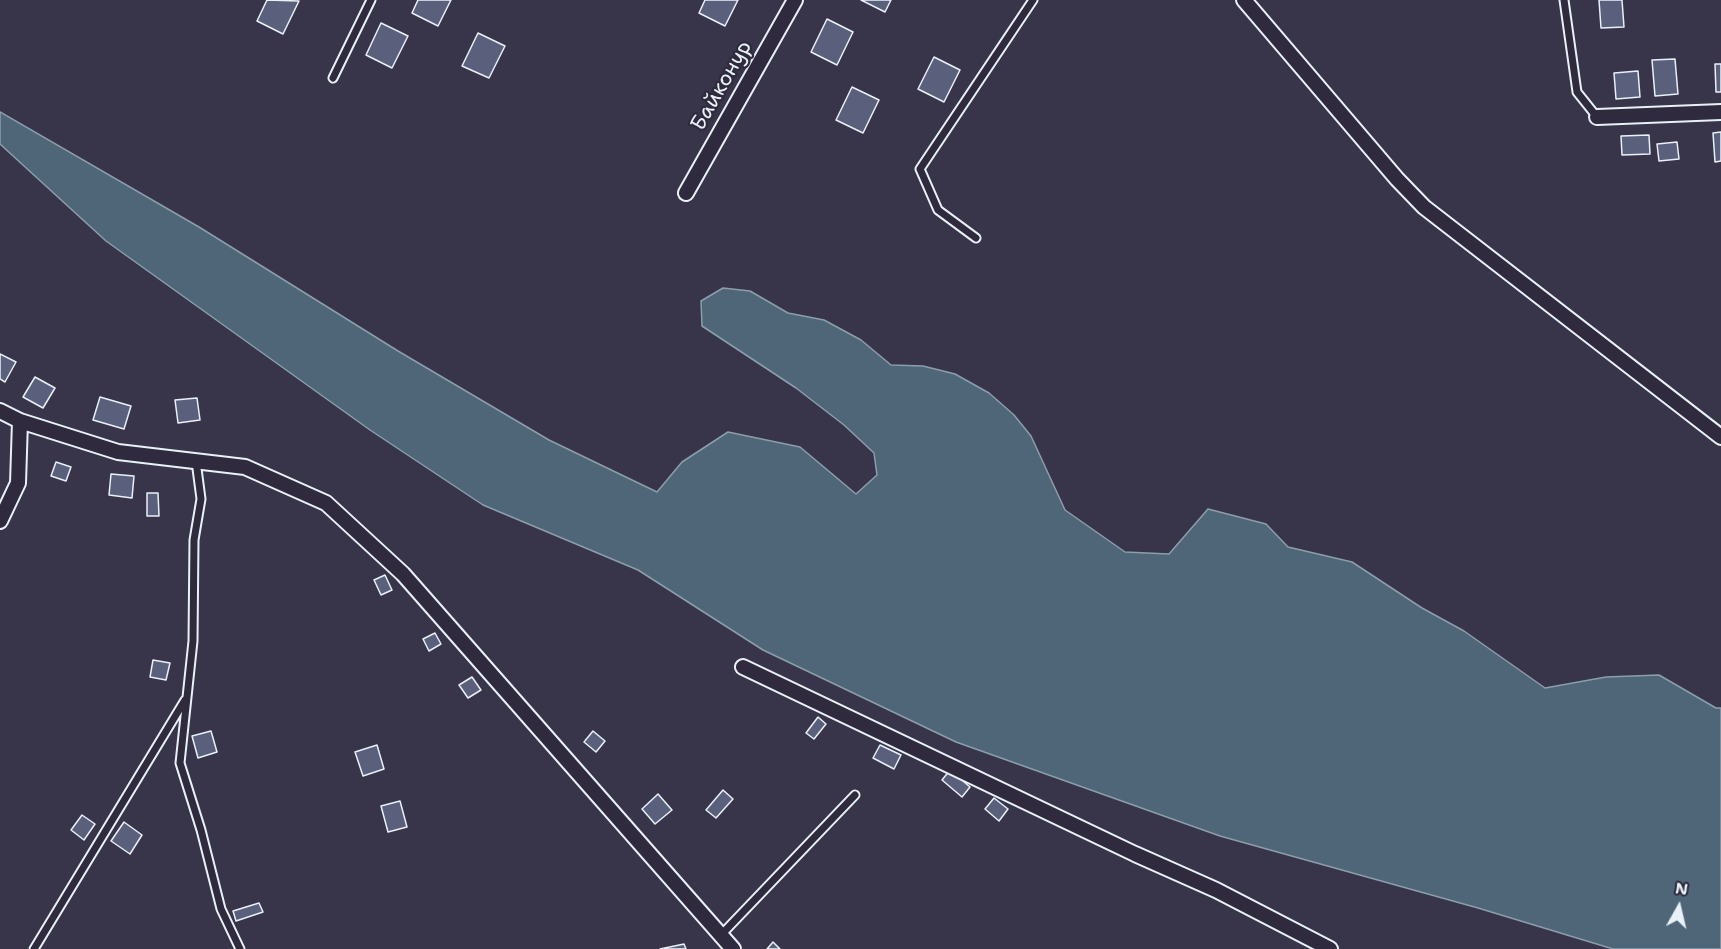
<!DOCTYPE html>
<meta charset="utf-8">
<style>
body{margin:0}
#map{position:relative;width:1721px;height:949px;overflow:hidden;background:#38354a;font-family:"Shantell Sans",sans-serif}
canvas{display:block}
.north{position:absolute;left:1649px;top:877px;width:60px;height:60px;-webkit-text-stroke:4px #2f2a3d;paint-order:stroke;rotate:8deg;font-size:16px;font-weight:700;line-height:24px;text-align:center;color:#e8f1f8}
.north::after{content:'';display:block;margin:auto;width:21px;height:27px;background:#e8f1f8;clip-path:polygon(50% 0,100% 100%,50% 72%,0 100%)}
</style>
<div id="map">
<canvas width="1721" height="949"></canvas>
<div class="north">N</div>
</div>
<script>
const context = document.querySelector('canvas').getContext('2d');
context.lineJoin = 'round';
function fill(path, color) {
  context.fillStyle = color;
  context.fill(path, 'evenodd');
}
function trace(path, color, width, dash) {
  context.strokeStyle = color;
  context.lineWidth = width;
  context.lineCap = dash ? 'butt' : 'round';
  context.setLineDash(dash || []);
  context.stroke(path);
}
function write(font, color, halo, rows, align = 'center') {
  context.font = font + ' "Shantell Sans",sans-serif';
  context.lineWidth = 4.5;
  context.setLineDash([]);
  context.textBaseline = 'middle';
  context.strokeStyle = halo;
  context.fillStyle = color;
  for (const [text, x, y, turn = 0] of rows) {
    context.save();
    context.translate(x, y);
    context.rotate((+turn || 0) * Math.PI / 180);
    context.textAlign = isNaN(turn) ? turn : align;
    if (halo) context.strokeText(text, 0, 0);
    context.fillText(text, 0, 0);
    context.restore();
  }
}
const water = new Path2D(`
 M0 112 199 227 398 351 549 440 657 492 682 462 728 432 800 447 856 494 877 475 874 453 844 425 796 388 702 326 701 301 723 288 750 291 788 313 824 320 861 340 891 365 923 366 955 374 989 393 1014 415 1031 436 1065 510 1125 552 1169 554 1208 509 1266 524 1288 547 1352 562 1422 608 1464 631 1545 688 1606 677 1659 675 1716 708H1721V949H1613L1478 908 1220 836 956 742 763 650 638 570 483 505 370 430 106 241 0 144Z`);
fill(water, '#4f6679');
trace(water, '#8c9eac', 1.5);
const building = new Path2D(`
 M267 0 299 1 283 34 257 21Z
 M418 0H451L438 26 412 13Z
 M705 0H738L725 26 699 13Z
 M861 0H891L885 12Z
 M1599 0H1622L1624 27 1601 28Z
 M827 19 853 32 837 65 811 52Z
 M381 23 408 36 392 68 366 55Z
 M478 33 505 46 489 78 462 66Z
 M934 57 960 70 944 102 918 89Z
 M1675 59 1678 94 1655 96 1652 60Z
 M1715 64H1721V92H1716Z
 M1638 71 1640 97 1616 99 1614 73Z
 M852 87 879 100 863 133 836 120Z
 M1721 132V161L1715 162 1713 133Z
 M1649 135 1650 154 1622 155 1621 136Z
 M1677 142 1679 159 1659 161 1657 144Z
 M0 354 16 362 5 382 0 379Z
 M35 377 55 388 43 408 23 397Z
 M100 397 131 406 124 429 93 420Z
 M197 398 200 420 178 423 175 400Z
 M56 462 71 467 66 481 51 476Z
 M111 474 134 476 132 498 109 495Z
 M147 493H158L159 516H147Z
 M385 575 392 590 381 595 374 580Z
 M435 633 441 644 429 651 423 639Z
 M153 660 170 663 166 680 150 677Z
 M472 677 481 690 468 698 459 685Z
 M818 717 826 724 814 739 806 733Z
 M211 731 217 752 198 758 192 736Z
 M593 731 605 741 596 752 584 742Z
 M377 745 384 769 363 776 355 752Z
 M880 745 901 755 894 769 873 758Z
 M950 770 970 787 962 797 942 780Z
 M723 790 733 799 716 818 706 810Z
 M658 794 672 810 655 824 642 809Z
 M994 798 1008 809 999 821 985 809Z
 M400 801 407 827 388 832 381 806Z
 M82 815 95 824 84 840 71 830Z
 M124 822 142 835 130 854 111 841Z
 M259 903 263 912 236 921 233 911Z
 M773 942 780 949H767Z
 M684 944 686 949H660Z`);
fill(building, '#5a607c');
trace(building, '#e8f1f8', 1.5);
const service = new Path2D(`
 M1564 0 1577 92 1597 117
 M333 78 371 0
 M976 238 938 210 920 169 1033 0
 M196 461 201 499 194 540 193 641 180 763 201 830 221 909 240 949
 M721 935 855 795
 M34 949 185 700`);
const minor = new Path2D(`
 M1244 0 1397 179 1424 207 1721 437
 M1597 117 1721 112
 M686 193 795 0
 M0 411 20 421 118 452 245 467 326 503 403 574 733 949
 M0 521 18 483 20 421
 M743 667 1135 854 1216 890 1330 949`);
trace(service, '#e8f1f8', 11);
trace(minor, '#e8f1f8', 18);
trace(service, '#2f2a3d', 7);
trace(minor, '#2f2a3d', 14);
write('21px', '#e8f1f8', '#2f2a3d', [
 ["Байконур",722,86,-60]
]);
</script>
